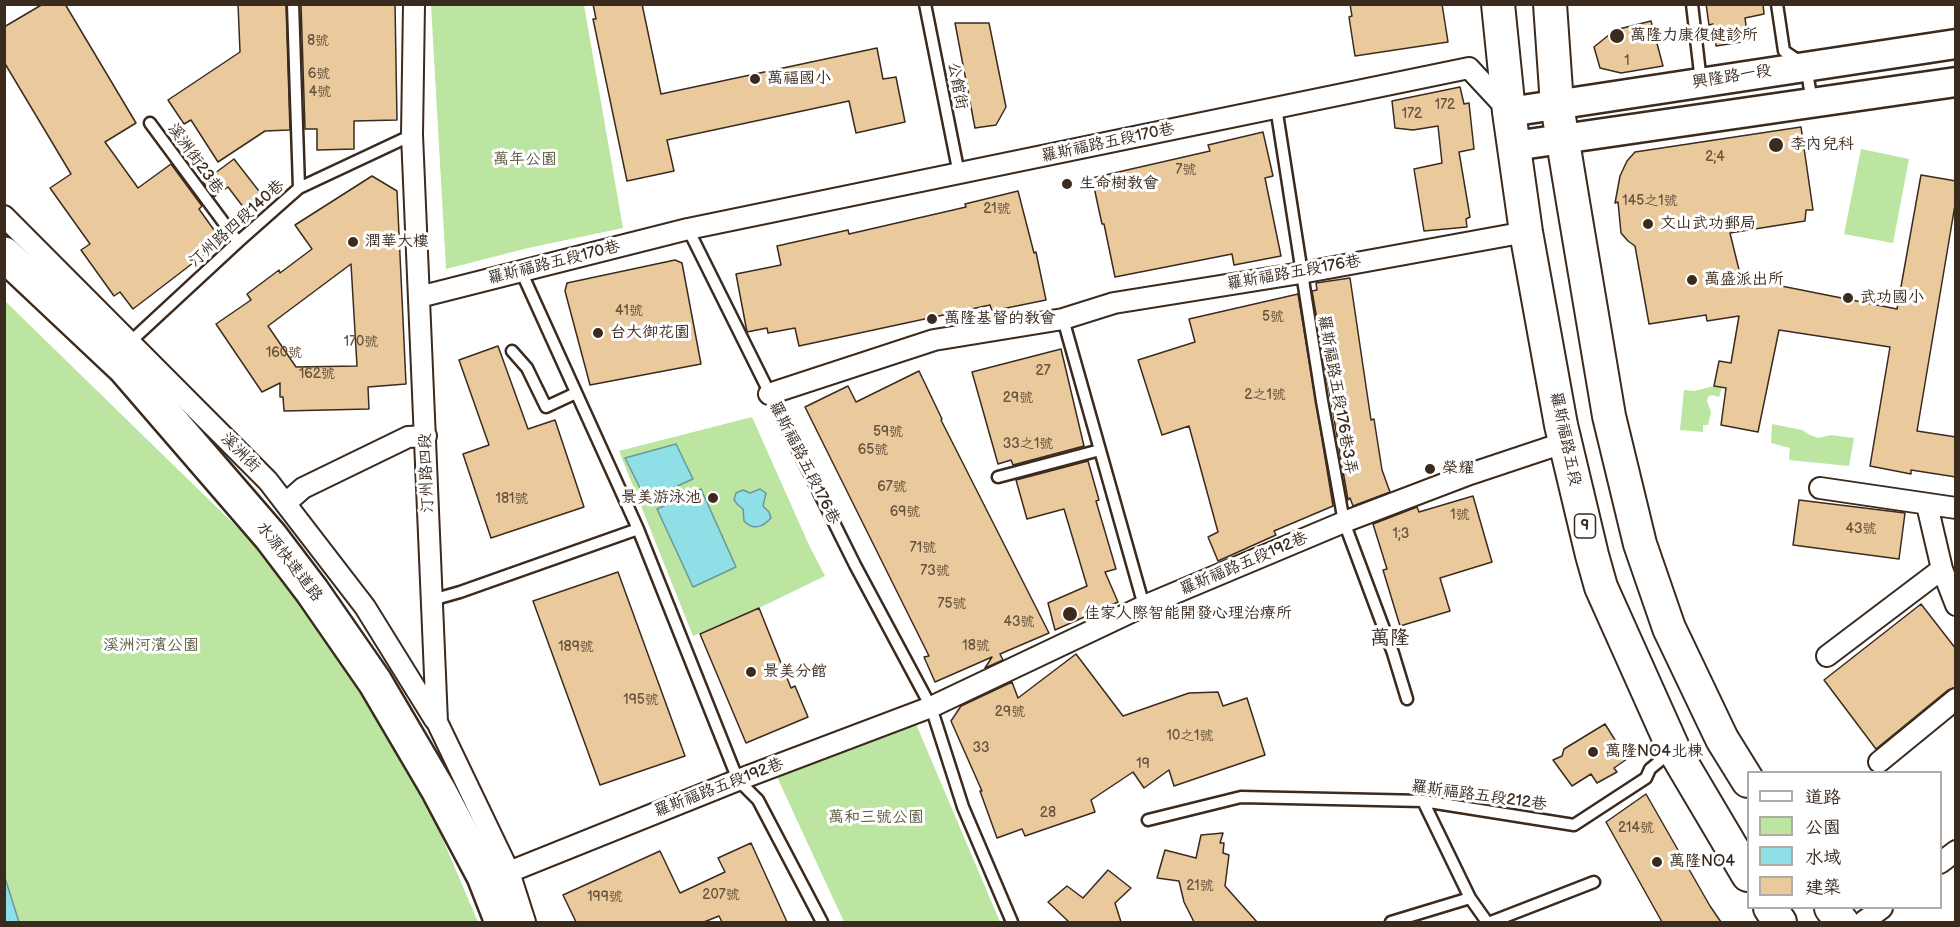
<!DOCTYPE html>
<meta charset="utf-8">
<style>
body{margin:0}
#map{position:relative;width:1960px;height:927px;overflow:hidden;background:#fff;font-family:"Balsamiq Sans","LXGW WenKai TC",sans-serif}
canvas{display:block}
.frame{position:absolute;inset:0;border:6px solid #3b2a1e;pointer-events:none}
.legend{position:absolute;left:1747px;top:771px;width:195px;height:138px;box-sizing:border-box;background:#fff;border:2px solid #b1aaa5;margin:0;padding:8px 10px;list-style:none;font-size:18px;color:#3b2a1e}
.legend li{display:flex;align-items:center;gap:12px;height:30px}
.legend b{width:30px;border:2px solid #b1aaa5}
</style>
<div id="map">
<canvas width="1960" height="927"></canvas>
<div class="frame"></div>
<ul class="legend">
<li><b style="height:8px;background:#fff"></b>道路</li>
<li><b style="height:16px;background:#bce5a1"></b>公園</li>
<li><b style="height:16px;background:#8fe0e6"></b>水域</li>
<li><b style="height:16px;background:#eac99c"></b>建築</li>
</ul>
</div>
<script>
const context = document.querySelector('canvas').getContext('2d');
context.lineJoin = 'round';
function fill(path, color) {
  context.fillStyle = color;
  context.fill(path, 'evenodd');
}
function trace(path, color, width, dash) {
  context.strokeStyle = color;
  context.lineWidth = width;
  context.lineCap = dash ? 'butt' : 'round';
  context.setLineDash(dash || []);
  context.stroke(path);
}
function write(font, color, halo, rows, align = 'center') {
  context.font = font + ' "Balsamiq Sans","LXGW WenKai TC",sans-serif';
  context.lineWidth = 6;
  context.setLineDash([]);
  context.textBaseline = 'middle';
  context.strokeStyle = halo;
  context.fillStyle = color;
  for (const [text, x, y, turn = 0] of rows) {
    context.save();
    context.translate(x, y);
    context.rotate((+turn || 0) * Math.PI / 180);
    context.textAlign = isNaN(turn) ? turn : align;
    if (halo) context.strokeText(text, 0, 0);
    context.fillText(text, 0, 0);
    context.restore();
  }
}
fill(new Path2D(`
 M431 5H584L623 228 528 248 446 269Z
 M1861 149 1909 159 1893 243 1844 234Z
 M5 301 279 568 403 756 441 835 478 922H19L5 878Z
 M1714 386 1722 387 1719 397 1712 395 1708 397 1707 401 1711 412 1708 425H1703V432L1680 430 1684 390 1694 391Z
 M752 417 809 545 825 576 759 608 693 636 619 451Z
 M1772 424 1802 430 1810 435 1818 438 1831 435 1854 438 1849 466 1789 460 1790 448 1771 443Z
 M916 724 1000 922H844L777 777Z`), '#bce5a1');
const water = new Path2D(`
 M676 444 693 479 646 500 625 458Z
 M701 489 736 567 693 587 657 509Z
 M760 489 766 493 763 506 769 512 771 518C763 527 753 531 744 521L743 509 738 505 734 500 736 493 743 490 750 493Z
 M5 878 19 922H5Z`);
fill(water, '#8fe0e6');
trace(water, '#6d9796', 1.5);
const building = new Path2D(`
 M43 4H65L136 123 105 142 138 188 171 164 202 206 199 209 219 237 207 246 210 250 133 309 120 292 114 296 81 250 90 244 50 188 71 174 4 62V27Z
 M238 4H286L290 130 265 131 218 162 191 120 184 124 168 100 240 52Z
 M301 4H395L397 120 354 121V149L317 150V129H305Z
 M593 4H642L661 94 877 48 883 79 896 77 905 122 856 133 849 101 667 140 674 171 627 181 593 19H596Z
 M1350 4H1442L1448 42 1355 56 1349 17 1352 16Z
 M1706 4H1763L1764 14 1745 18 1748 41 1716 46 1713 24 1709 25Z
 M1651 21 1663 66 1621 73 1600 68 1594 47 1615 30Z
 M955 23H989L1006 107 996 125 975 128Z
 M1460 87 1464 104 1469 103 1474 149 1459 152 1470 217 1466 219 1467 227 1424 231 1414 169 1442 163 1438 126 1413 130 1395 128 1392 101Z
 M1801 127 1813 210H1806L1805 221 1730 233 1741 278 1897 309 1921 175 1956 181V199L1917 431 1956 437V477L1911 470V474L1870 466 1890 347 1779 330 1758 432 1721 425 1726 388 1714 386 1719 361 1731 363 1739 316 1707 321 1706 315 1649 324 1635 246 1628 241 1621 233 1618 202 1615 203 1620 176 1627 161 1635 152Z
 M1263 132 1273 176 1265 178 1281 256 1234 265 1232 254 1115 277 1104 224H1102L1092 178 1210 151 1208 145Z
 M234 159 262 195 244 208 228 187 214 197 203 182Z
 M372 176 397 191 406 384 368 387 369 409 284 411 283 397H280V383L262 392 216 324 251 300 247 294 279 270 280 273 312 249 295 225ZM351 264 357 366 296 367 268 326Z
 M1018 191 1034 253 1036 252 1046 300 992 311 990 305 799 346 795 328 768 333 767 328 747 332 736 274 781 265 777 246 848 230 849 234 966 207 965 204Z
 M675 260 682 263 701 364 590 385 565 291 567 283Z
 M1350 278 1371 420 1374 419 1382 470 1390 492 1353 506 1350 498 1348 500 1312 291 1317 290 1316 283Z
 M1298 294 1333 506 1274 531 1276 535 1218 561 1208 537 1218 532 1189 426 1162 435 1138 360 1195 342 1189 319Z
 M498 346 528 429 555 420 584 507 491 538 463 454 489 445 459 360Z
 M1061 349 1084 446 1013 465 1011 460 998 464 972 372Z
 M919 371 942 419 941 420 1049 633 1000 654 1003 660 985 668 992 657 935 682 924 657 929 656 805 407 848 386 856 402Z
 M1088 461 1099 500 1096 501 1116 569 1105 572 1118 602 1055 630 1048 603 1087 586 1064 509 1027 519 1016 480Z
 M1473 496 1492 562 1440 578 1450 611 1400 626 1383 570 1387 569 1373 524 1417 507 1419 512Z
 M1799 500 1905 513 1899 559 1793 545Z
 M618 572 685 756 600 785 533 601Z
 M1921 604 1956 649V687L1948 690 1876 749 1824 680Z
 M759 608 791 688 795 686 808 717 746 743 700 634Z
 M1076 654 1123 716 1189 693 1218 692 1223 706 1247 698 1265 755 1174 786 1169 770 1144 788 1133 772 1091 800 1095 812 1025 836 1022 829 997 838 980 791H982L951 721 961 706 1012 682 1018 698Z
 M1605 724 1627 759 1614 768 1617 772 1597 783 1591 774 1572 786 1553 760 1562 756 1564 749Z
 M1646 794 1710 906 1721 922H1662L1606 822Z
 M1223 833 1220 843H1224L1223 853 1229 855 1225 886 1257 922H1194L1184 902 1179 881 1157 878 1165 850 1196 858 1201 835Z
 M751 843 787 922H722L719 916 704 922H576L563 895 660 851 680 893 725 872 718 858Z
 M1108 870 1131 888 1115 903 1121 922H1069L1048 902 1067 886 1083 898Z`);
fill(building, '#eac99c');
trace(building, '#3b2a1e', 1.5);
const lane = new Path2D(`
 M293 4 299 188
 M925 4 959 174
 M1692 4 1701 82
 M1777 4 1784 51 1806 66 1812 102
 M1276 107 1322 401 1344 522 1393 653 1407 699
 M150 123 238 242
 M688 229 855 565 931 707 963 807 1012 922
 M521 271 638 529 738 780 758 800 822 922
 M1063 319 1144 606
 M130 342 238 242 299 188 412 135
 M512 351 527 368 546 407 576 393
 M998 477 1100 450
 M432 600 460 592 638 529
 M1423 801 1470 898 1487 922
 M1148 820 1241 797 1423 801 1574 825 1646 778 1650 769 1672 751
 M1391 922 1470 898
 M1491 922 1594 882`);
const street = new Path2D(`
 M414 4 412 135 437 722 509 872 525 922
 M4 216 268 481 365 607 435 720
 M419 297 688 229 1469 68 1509 111
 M769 394 934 340 1063 319 1114 303 1301 273 1526 232
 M1820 488 1956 508
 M286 503 303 488 408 437 426 436
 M1927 505 1942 569 1956 605
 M1827 656 1942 569
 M1879 762 1956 699
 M1940 863 1956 851
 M509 872 738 780 931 707 1144 606 1344 522 1470 474 1566 442
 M1863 922 1882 908`);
const secondary = new Path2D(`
 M1509 112 1956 44
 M1514 146 1956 82`);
const primary = new Path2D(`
 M1498 4 1509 112 1526 232 1561 425 1592 555 1601 587 1674 750 1748 875
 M1550 4 1557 105 1573 202 1609 416 1640 544 1669 628 1722 739 1748 781
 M1770 908 1780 922
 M1831 908 1842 922`);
const highway = new Path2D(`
 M4 254 125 368 271 537 312 591 375 682 439 791 484 876 502 922`);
trace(lane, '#3b2a1e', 15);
trace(street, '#3b2a1e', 24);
trace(secondary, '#3b2a1e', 33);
trace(primary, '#3b2a1e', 36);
trace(highway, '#3b2a1e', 38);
trace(lane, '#fff', 10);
trace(street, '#fff', 20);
trace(secondary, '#fff', 28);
trace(primary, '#fff', 32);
trace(highway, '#fff', 33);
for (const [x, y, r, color] of [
 [1617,36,8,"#3b2a1e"],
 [755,79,6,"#3b2a1e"],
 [1776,145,8,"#3b2a1e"],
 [1067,184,6,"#3b2a1e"],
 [1648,224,6,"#3b2a1e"],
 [353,242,6,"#3b2a1e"],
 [1692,280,6,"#3b2a1e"],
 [1848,298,6,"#3b2a1e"],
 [932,319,6,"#3b2a1e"],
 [598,333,6,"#3b2a1e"],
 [1430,469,6,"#3b2a1e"],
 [713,498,6,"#3b2a1e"],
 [1070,614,8,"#3b2a1e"],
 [751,672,6,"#3b2a1e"],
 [1593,752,6,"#3b2a1e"],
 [1657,862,6,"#3b2a1e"]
]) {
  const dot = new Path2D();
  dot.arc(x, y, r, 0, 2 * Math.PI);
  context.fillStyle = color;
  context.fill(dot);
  trace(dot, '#fff', 2);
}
write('14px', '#67523e', null, [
 ["8號",318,41],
 ["1",1627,61],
 ["6號",319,74],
 ["4號",320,92],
 ["172",1445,105],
 ["172",1412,114],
 ["2;4",1715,157],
 ["7號",1186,170],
 ["145之1號",1650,201],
 ["21號",997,209],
 ["41號",629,311],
 ["5號",1273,317],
 ["170號",361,342],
 ["160號",284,353],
 ["27",1043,371],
 ["162號",317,374],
 ["2之1號",1265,395],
 ["29號",1018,398],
 ["59號",888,432],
 ["33之1號",1028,444],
 ["65號",873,450],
 ["67號",892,487],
 ["181號",512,499],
 ["69號",905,512],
 ["1號",1460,515],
 ["43號",1861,529],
 ["1;3",1401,534],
 ["71號",923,548],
 ["73號",935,571],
 ["75號",952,604],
 ["43號",1019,622],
 ["18號",976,646],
 ["189號",576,647],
 ["195號",641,700],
 ["29號",1010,712],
 ["10之1號",1190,736],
 ["33",981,748],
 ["19",1143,764],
 ["28",1048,813],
 ["214號",1636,828],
 ["21號",1200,886],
 ["207號",721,895],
 ["199號",605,897]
]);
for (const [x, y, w] of [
 [1585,526,21]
]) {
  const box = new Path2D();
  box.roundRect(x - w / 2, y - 12, w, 24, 4.5);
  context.fillStyle = '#fff';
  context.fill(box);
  trace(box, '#3b2a1e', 1.5);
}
write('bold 15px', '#3b2a1e', null, [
 ["9",1585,526]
]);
write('16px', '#3b2a1e', '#fff', [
 ["萬隆力康復健診所",1630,36],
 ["萬福國小",767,79],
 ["李內兒科",1790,145],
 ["生命樹教會",1079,184],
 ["文山武功郵局",1660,224],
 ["潤華大樓",365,242],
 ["萬盛派出所",1704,280],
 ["武功國小",1860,298],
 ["萬隆基督的教會",944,319],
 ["台大御花園",610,333],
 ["榮耀",1442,469],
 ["景美游泳池",701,498,"right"],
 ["佳家人際智能開發心理治療所",1084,614],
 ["景美分館",763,672],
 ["萬隆NO4北棟",1605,752],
 ["萬隆NO4",1669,862]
], 'left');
write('16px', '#3b2a1e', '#fff', [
 ["興隆路一段",1732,77,-9],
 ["公館街",957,86,79],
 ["羅斯福路五段170巷",1108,143,-12],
 ["溪洲街23巷",195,159,54],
 ["汀州路四段140巷",237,224,-42],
 ["羅斯福路五段170巷",554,263,-14],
 ["羅斯福路五段176巷",1294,273,-10],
 ["羅斯福路五段176巷3弄",1337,395,80],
 ["羅斯福路五段",1565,439,78],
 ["溪洲街",240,453,45],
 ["羅斯福路五段176巷",804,463,63],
 ["汀州路四段",427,473,-92],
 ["水源快速道路",289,562,52],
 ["羅斯福路五段192巷",1244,564,-23],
 ["羅斯福路五段192巷",719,788,-21],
 ["羅斯福路五段212巷",1479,796,8]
]);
write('16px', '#5b593f', '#fff', [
 ["萬年公園",525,160],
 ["溪洲河濱公園",151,646],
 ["萬和三號公園",876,818]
]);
write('20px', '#3b2a1e', '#fff', [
 ["萬隆",1390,639]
]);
</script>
